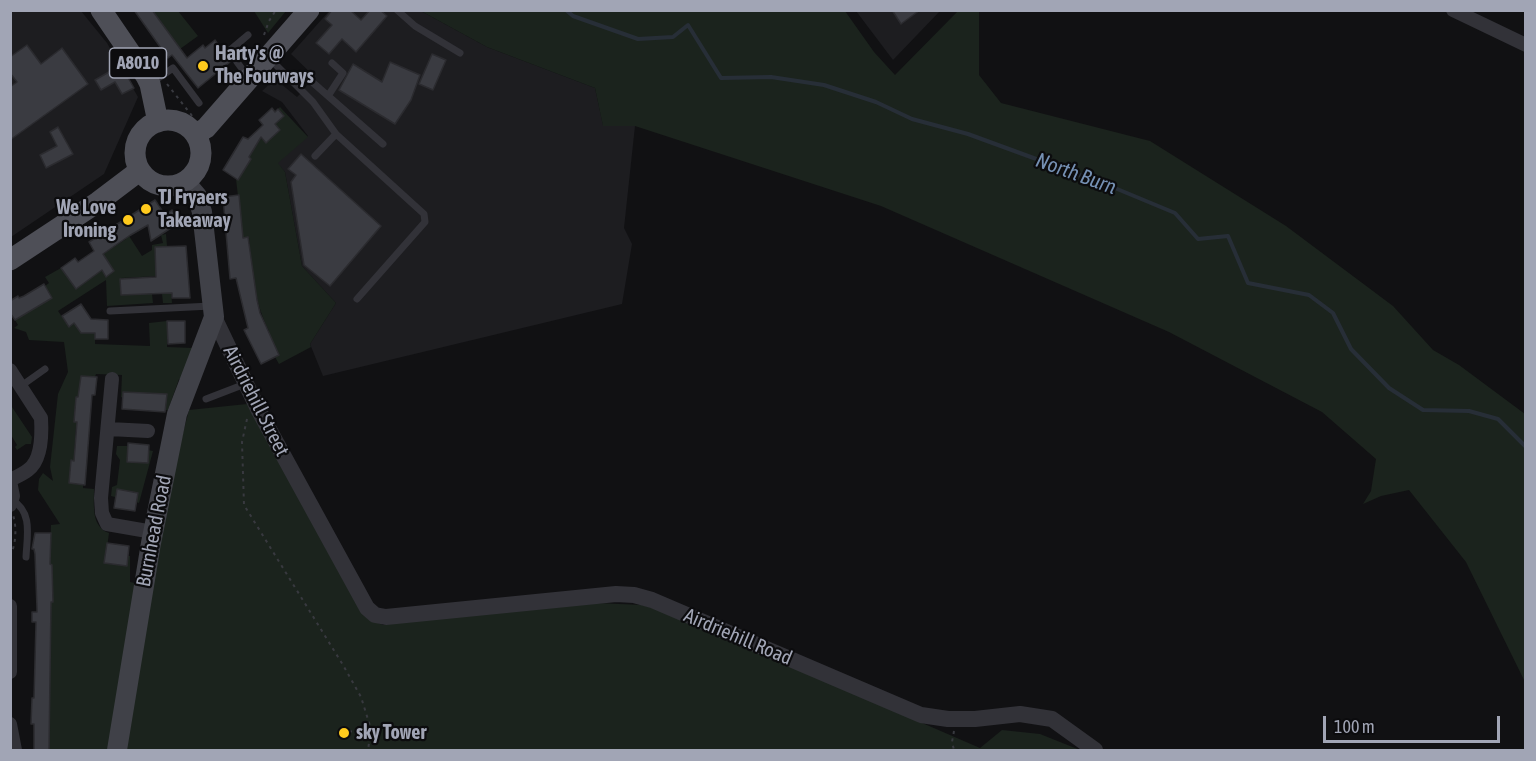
<!DOCTYPE html>
<style>
body{margin:0}
#map{position:relative;width:1536px;height:761px;overflow:hidden;background:#111113;font-family:"Asap Condensed",sans-serif}
canvas{display:block}
.frame{position:absolute;inset:0;border:12px solid #a1a5b5;pointer-events:none}
.scale{position:absolute;left:1323px;top:716px;width:177px;height:27px;box-sizing:border-box;border:3px solid #a1a5b5;border-top:0;padding-left:8px;font-size:18px;line-height:21px;white-space:nowrap;color:#a1a5b5;-webkit-text-stroke:4px #0c0c0e;paint-order:stroke}
</style>
<div id="map">
<canvas width="1536" height="761"></canvas>
<div class="frame"></div>
<div class="scale">100 m</div>
</div>
<script>
const context = document.querySelector('canvas').getContext('2d');
context.lineJoin = 'round';
function fill(path, color) {
  context.fillStyle = color;
  context.fill(path, 'evenodd');
}
function trace(path, color, width, dash) {
  context.strokeStyle = color;
  context.lineWidth = width;
  context.lineCap = dash ? 'butt' : 'round';
  context.setLineDash(dash || []);
  context.stroke(path);
}
function write(font, color, halo, rows, align = 'center') {
  context.font = font + ' "Asap Condensed",sans-serif';
  context.lineWidth = 4.5;
  context.setLineDash([]);
  context.textBaseline = 'middle';
  context.strokeStyle = halo;
  context.fillStyle = color;
  for (const [text, x, y, turn = 0] of rows) {
    context.save();
    context.translate(x, y);
    context.rotate((+turn || 0) * Math.PI / 180);
    context.textAlign = isNaN(turn) ? turn : align;
    if (halo) context.strokeText(text, 0, 0);
    context.fillText(text, 0, 0);
    context.restore();
  }
}
fill(new Path2D(`
 M330 10 421 11 487 47 595 88 603 125 635 126 624 228 632 244 622 304 323 376 310 344 336 303 302 266 285 172 277 163 308 136 282 102 262 91 275 79 297 97 302 92 314 76 291 54Z
 M11 11H81L107 43 138 97 104 174 11 237Z
 M856 11H940L893 60Z`), '#1d1d20');
fill(new Path2D(`
 M152 11H178L198 36 180 49Z
 M254 11H286L268 33Z
 M421 11H845L874 52 895 75 958 11H979V75L1001 103 1150 141 1286 226 1393 306 1433 350 1459 365 1525 414V682L1466 562 1409 490 1381 496 1363 504 1371 491 1376 459 1322 412 1169 332 881 206 635 126H603L595 88 487 47Z
 M280 107 308 137 278 163 285 172 302 266 336 303 310 344 311 347 279 364 275 357 279 355 266 333 269 331C254 301 252 272 249 238H241L242 230 236 179 243 167 245 168 251 159 243 154 246 150 252 153 256 145 249 140 255 132 266 143 280 130 275 124 284 116 278 109Z
 M120 222 142 256 152 250V245L163 243 161 235 166 234 172 303H163L160 276 121 278V294H152L153 303 107 306 106 280 58 311 69 327 74 323 81 333H95V344L150 346 149 323 167 321V347L193 348 182 379H179L168 410H166V394L146 393 144 407 140 393 123 392V398L121 397 122 375 96 374 95 377 81 376 79 394 89 398 76 397 74 421 87 423 76 427 74 456 83 462 71 461 69 483 83 485V488L94 489C94 505 91 527 109 533L105 563 126 566 128 556H130V582L135 583 109 750H49V739L42 738V733H50V715H38V708H50V690H39L42 664H50L51 650 42 646H51V632L42 631 51 622V609L42 602H53V586H41L52 580V565L37 564 50 554 51 525 60 524 38 490 39 479 43 473 53 481 50 467 58 394 68 372 64 342 29 340 26 332 14 328 18 325 15 320 33 308 30 294 38 306 52 298 45 286 49 283 45 277 61 268 94 260 126 239 116 224Z
 M10 404 32 437 31 444H26L17 450 15 447 17 445 11 435Z
 M247 404 368 619 383 625 402 622 597 603 642 605 666 612 980 748 1002 730 1040 734 1080 750H125L166 498 189 410Z
 M117 446H127V462L148 463V450L153 451 139 503 136 502 137 493 117 489 115 497 111 496 112 487 117 485 120 460 116 454Z`), '#1b231d');
trace(new Path2D(`
 M566 10 573 16 638 39 673 37 688 25 721 78 771 77 824 85 876 102 912 119 968 134 1110 186 1175 213 1198 239 1228 236 1248 283 1309 295 1333 313 1351 349 1389 388 1423 410 1469 411 1498 419 1526 447`), '#272e37', 4);
const building = new Path2D(`
 M134 10H152L187 58 203 45 205 48 215 40 230 62 198 88 172 55 168 58Z
 M332 10H350L361 20 370 10H380L387 16 356 52 342 39 329 54 316 43 332 25 325 19Z
 M892 10H920L901 24Z
 M27 45 41 64 62 48 88 84 10 140V87L17 82 10 73V57Z
 M432 54 446 60 433 90 419 84Z
 M390 62 420 75 411 100 395 124 339 90 353 64 382 82Z
 M121 65 134 88 122 94 115 82 101 90 95 80Z
 M272 108 275 112 278 109 284 116 275 124 280 130 266 143 261 137 249 157 251 159 238 180 223 170 243 137 248 139 263 125 259 120Z
 M58 127 73 154 46 168 40 155 57 146 50 132Z
 M301 154 381 226 330 286 304 265 291 182 296 175 288 169Z
 M239 195 243 238 248 237 257 300 260 313 279 355 261 364 244 330 248 328 236 278 230 279 223 197Z
 M155 200 165 215 172 210 180 222 151 241 148 225 129 236 103 254 114 271 106 277 102 270 76 289 61 268 75 258 78 262 94 251 89 242Z
 M186 246 190 298H172V293L121 295 120 279 156 277 155 247Z
 M44 284 52 298 15 320 10 313V301L18 296 19 298 24 296Z
 M81 304 91 319 108 320V339H95V333H81L74 323 69 327 62 316Z
 M167 321H185V343L168 344Z
 M81 376 97 377 95 395H92L85 485 69 483 71 460 74 461 77 422H74L76 397H78Z
 M123 392 167 394 165 412 122 409Z
 M128 443 149 445 148 463 127 462Z
 M117 489 138 493 135 511 114 508Z
 M35 533H51L50 564 52 565 53 602H51L49 750H34V724H31L32 698H34L36 622H32V612H37V609L35 554 34 549H32Z
 M107 543 129 546 127 566 104 563Z`);
fill(building, '#3a3b41');
trace(building, '#2b2b2f', 1.5);
trace(new Path2D(`
 M264 35 269 21 276 10
 M167 84 193 117
 M247 419 242 442 244 505 343 665 361 697 371 729 368 750
 M10 556C16 545 17 527 13 515
 M954 731 952 742 954 750
 M349 732 370 726`), '#38393f', 2, [3, 4.5]);
trace(new Path2D(`
 M397 10 415 26 460 53
 M270 59 313 102 336 134 424 214 425 222 357 299
 M248 77 229 51 248 35
 M290 79 311 81 383 144
 M151 83 173 68 199 103
 M328 96 343 73 332 63
 M315 156 336 134
 M110 311 211 306
 M21 386 45 369
 M206 399 245 384
 M12 500C33 512 27 536 26 557`), '#323238', 7);
trace(new Path2D(`
 M1453 10 1526 45
 M10 370 41 418C42 434 42 460 28 470 23 474 16 477 10 480
 M112 379 101 498 102 513 107 524 153 532
 M109 429 148 431
 M10 481 13 496 10 505
 M10 606V672
 M10 724 15 750`), '#323238', 14);
trace(new Path2D(`
 M214 317 259 411 367 608 375 615 386 617 616 594 634 595 652 600 921 715 948 719H975L1020 714 1052 719 1095 750`), '#323238', 16);
trace(new Path2D(`
 M117 750 151 543 177 414 214 317 202 212 197 196 185 182`), '#404148', 20);
trace(new Path2D(`
 M101 10 146 76 150 84 158 122
 M135 153a33 33 0 1 1 66 0a33 33 0 1 1-66 0Z
 M196 134 206 128 309 10
 M10 260 98 202 139 171`), '#4e4f57', 21);
for (const [x, y, r, color] of [
 [203,66,6,"#ffca1d"],
 [146,209,6,"#ffca1d"],
 [128,220,6,"#ffca1d"],
 [344,733,6,"#ffca1d"]
]) {
  const dot = new Path2D();
  dot.arc(x, y, r, 0, 2 * Math.PI);
  context.fillStyle = color;
  context.fill(dot);
  trace(dot, '#0c0c0e', 2);
}
for (const [x, y, w] of [
 [138,63,57]
]) {
  const box = new Path2D();
  box.roundRect(x - w / 2, y - 15, w, 30, 4.5);
  context.fillStyle = '#0c0c0e';
  context.fill(box);
  trace(box, '#a1a5b5', 1.5);
}
write('bold 18px', '#a1a5b5', null, [
 ["A8010",138,63]
]);
write('bold 20px', '#a1a5b5', '#0c0c0e', [
 ["Harty's @",215,54],
 ["The Fourways",215,77],
 ["TJ Fryaers",158,198],
 ["Takeaway",158,221],
 ["We Love",116,208,"right"],
 ["Ironing",116,231,"right"],
 ["sky Tower",356,733]
], 'left');
write('20px', '#a1a5b5', '#0c0c0e', [
 ["Airdriehill Street",256,401,63],
 ["Burnhead Road",154,531,-79],
 ["Airdriehill Road",738,637,23]
]);
write('italic 21px', '#7590b3', '#0c0c0e', [
 ["North Burn",1076,174,20]
]);
</script>
